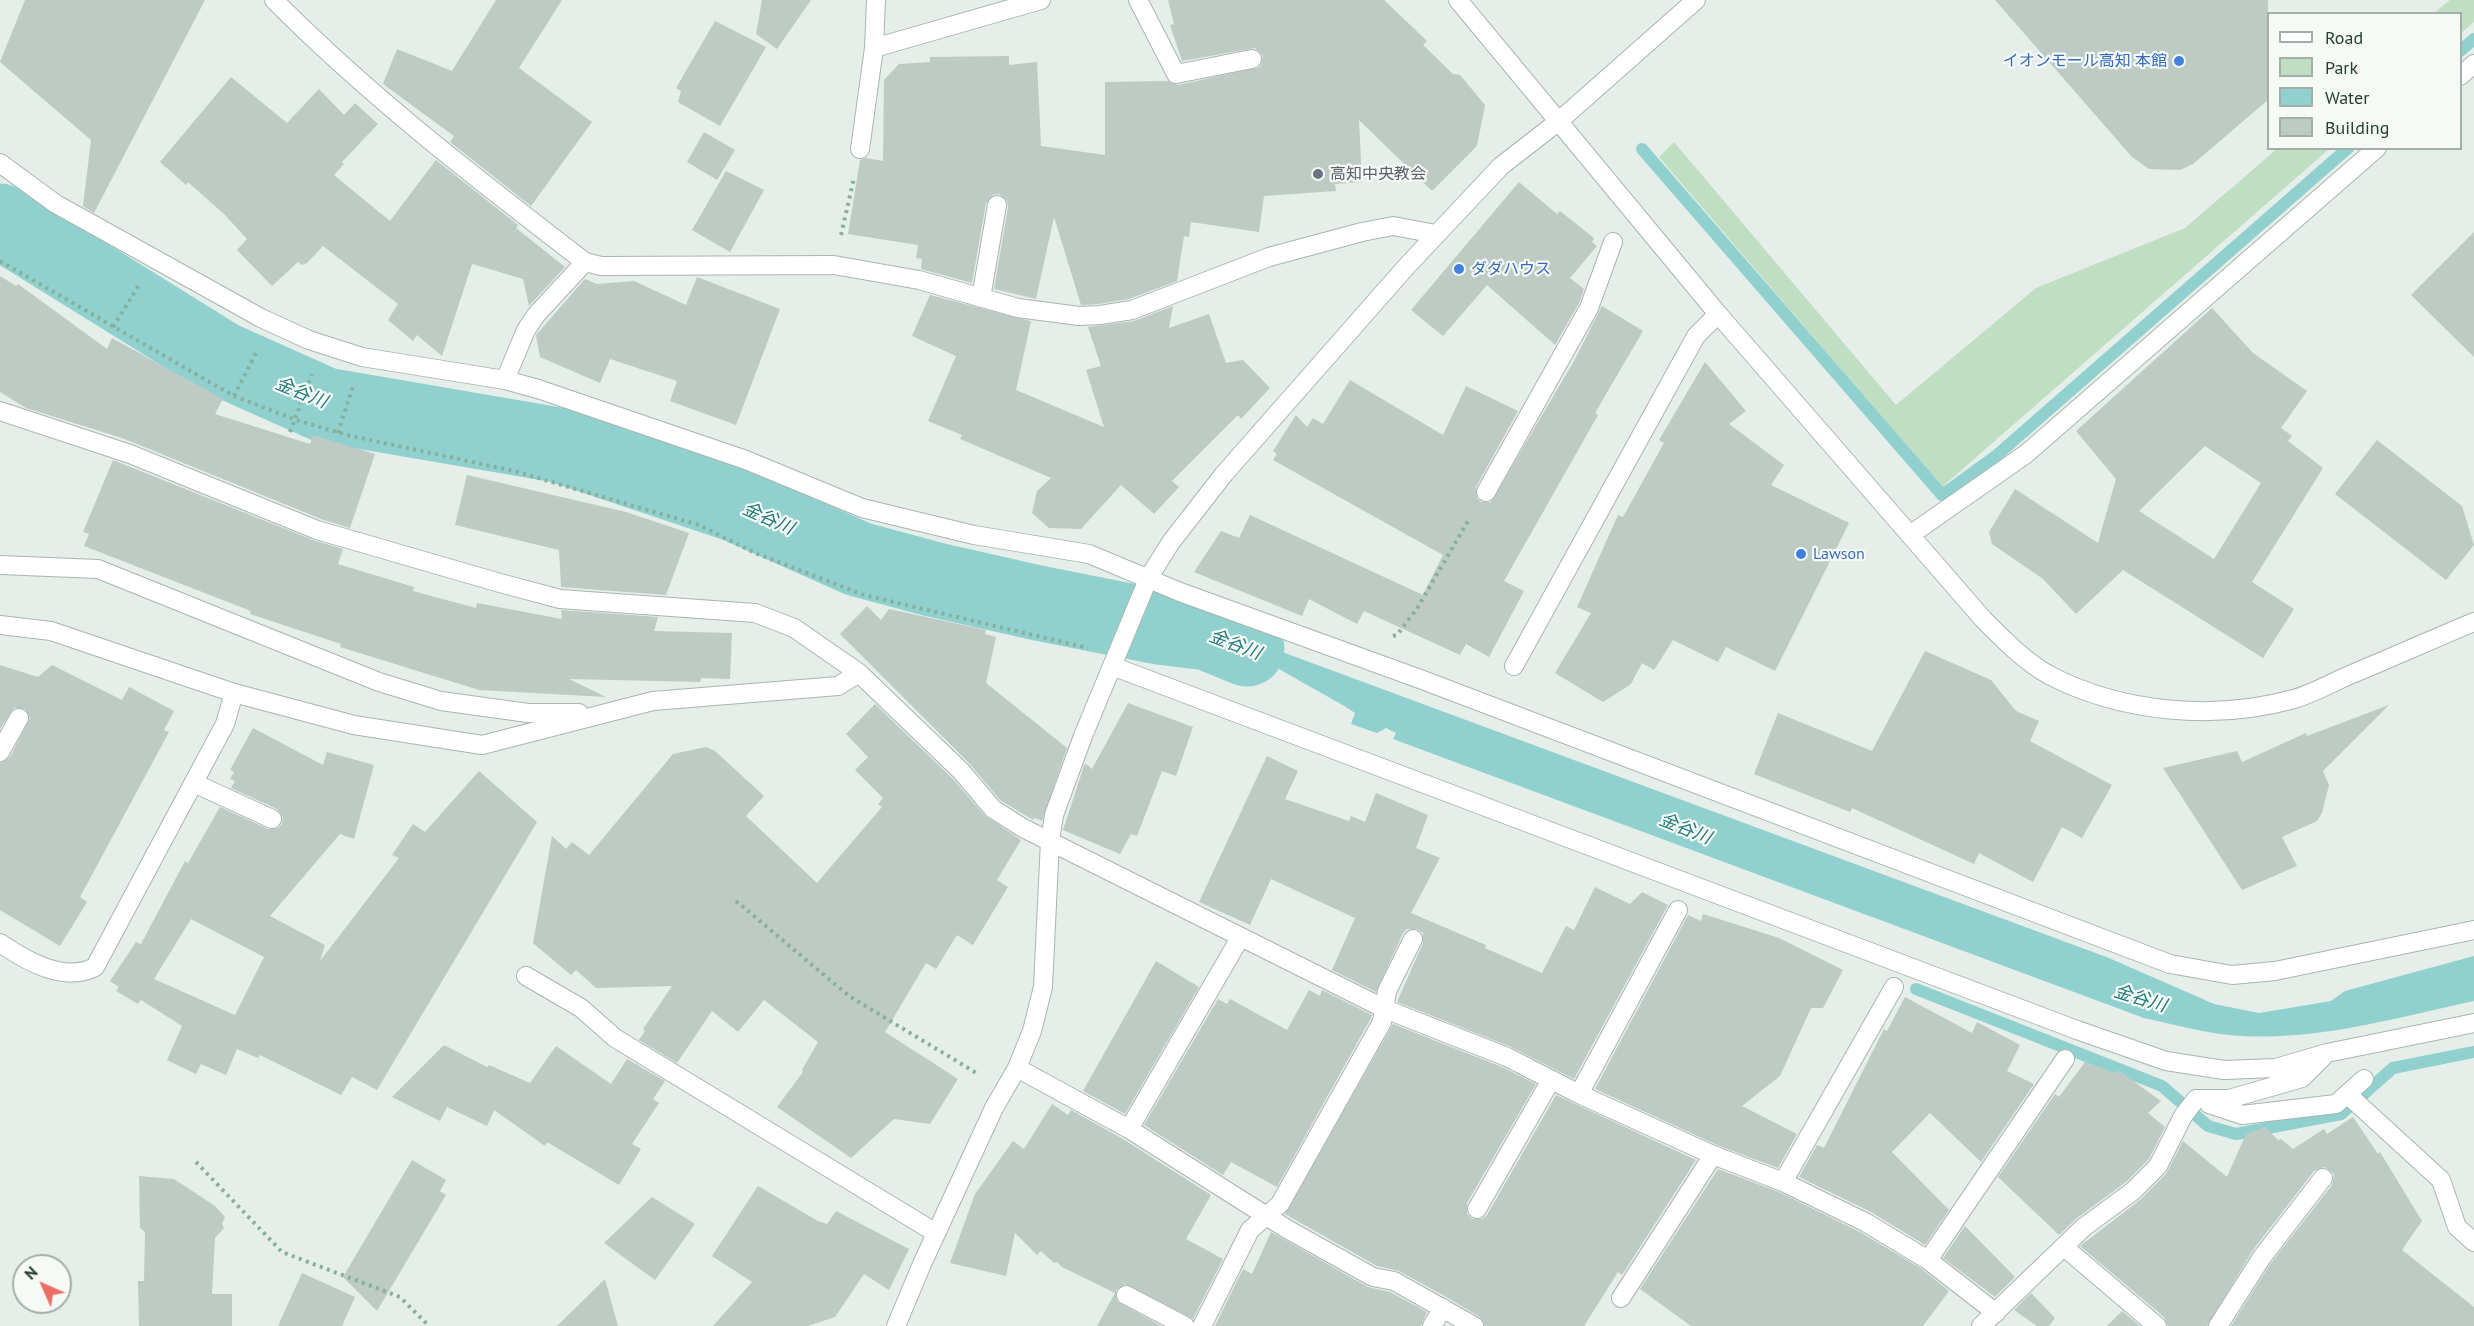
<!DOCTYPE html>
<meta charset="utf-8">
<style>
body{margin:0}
#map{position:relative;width:2474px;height:1326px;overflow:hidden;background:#e5eee8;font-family:"PT Sans",sans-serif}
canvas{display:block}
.legend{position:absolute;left:2267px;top:12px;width:195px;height:138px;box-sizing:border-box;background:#f6faf7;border:2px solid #a2afa9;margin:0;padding:8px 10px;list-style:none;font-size:18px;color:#253f33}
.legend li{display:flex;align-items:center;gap:12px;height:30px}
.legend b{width:30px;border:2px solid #a2afa9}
.north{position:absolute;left:12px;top:1254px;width:60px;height:60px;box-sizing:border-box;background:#f6faf7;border:2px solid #a2afa9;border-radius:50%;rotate:315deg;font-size:16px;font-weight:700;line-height:24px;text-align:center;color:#253f33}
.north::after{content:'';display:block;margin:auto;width:21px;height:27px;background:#ec6e64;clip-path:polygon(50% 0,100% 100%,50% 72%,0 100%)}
</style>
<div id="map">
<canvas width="2474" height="1326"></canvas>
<ul class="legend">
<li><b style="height:8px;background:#fff"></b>Road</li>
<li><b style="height:16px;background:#bfdec2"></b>Park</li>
<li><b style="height:16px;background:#90d0cf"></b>Water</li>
<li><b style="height:16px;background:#bdcbc4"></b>Building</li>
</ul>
<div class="north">N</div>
</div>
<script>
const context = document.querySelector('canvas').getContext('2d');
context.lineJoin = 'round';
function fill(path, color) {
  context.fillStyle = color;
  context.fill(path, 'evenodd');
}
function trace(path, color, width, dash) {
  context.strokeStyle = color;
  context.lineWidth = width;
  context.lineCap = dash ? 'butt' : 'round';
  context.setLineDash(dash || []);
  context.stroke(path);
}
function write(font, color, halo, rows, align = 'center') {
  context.font = font + ' "PT Sans","Noto Sans JP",sans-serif';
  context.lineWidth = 4.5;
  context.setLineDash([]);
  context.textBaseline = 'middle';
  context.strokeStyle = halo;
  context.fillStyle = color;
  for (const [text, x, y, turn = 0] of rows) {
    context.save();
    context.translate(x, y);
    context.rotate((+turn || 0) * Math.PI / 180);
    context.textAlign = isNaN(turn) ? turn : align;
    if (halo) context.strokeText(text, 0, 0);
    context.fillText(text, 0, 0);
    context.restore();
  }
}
fill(new Path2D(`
 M2450 0H2474V22L2461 33 2460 14 2434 13Z
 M1674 142 1896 405 2036 288 2185 228 2277 149H2329L1942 487 1659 157Z`), '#bfdec2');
fill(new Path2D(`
 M1153 611 1239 636 2109 958 2214 1004 2259 1013 2331 1001 2345 991 2474 956V1001C2395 1018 2311 1043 2230 1035 2201 1032 2172 1024 2144 1018L1393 739 1396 733 1386 728 1377 733 1351 724 1355 713C1336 700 1315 690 1295 678 1267 662 1237 644 1206 638 1185 633 1162 643 1141 641Z`), '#90d0cf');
trace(new Path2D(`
 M2460 51 2474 39
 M1642 149 1942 495 1997 455 2348 148
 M1916 989 2162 1086 2208 1126 2236 1134 2341 1114 2393 1068 2474 1052`), '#90d0cf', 12);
trace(new Path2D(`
 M0 221 222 359 325 405 558 445 737 505 858 559 932 579 1038 603 1159 627 1208 633 1247 649`), '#90d0cf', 75);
fill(new Path2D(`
 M25 0H205L94 213 83 206 91 140 0 62Z
 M496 0H562L519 68 592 122 531 206 450 142 454 136 383 84 397 49 452 71Z
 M762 0H811L777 49 756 34Z
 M1168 0H1384L1427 41 1423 45 1453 74 1460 75 1485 105 1477 146 1432 191 1359 120 1362 182 1335 184 1336 191 1264 196 1259 232 1191 222 1189 237 1184 236 1177 281 1129 299 1099 304 1081 305 1054 217 1036 299 994 289 1008 207 1007 201 999 194 993 195 986 203 972 283 921 269 922 259 916 258 918 245 848 234 860 160 866 158 883 161 884 80 899 64 930 62V57L1009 56V65L1037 62 1041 146 1105 155V82L1168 81 1178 85 1260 67 1263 56 1255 48 1182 61 1170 25 1174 24Z
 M1995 0H2268V100L2193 164 2180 170 2149 169 2132 157Z
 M715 21 766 47 720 126 678 102 681 91 676 88Z
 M231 77 287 123 319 89 344 115 355 103 378 124 342 162 344 164 334 175 390 221 436 160 518 225 516 228 565 267 529 306 523 279 472 264 442 356 417 335 413 341 388 320 398 304 323 246 307 263 302 265 298 262 272 286 237 250 247 239 224 214 188 182 186 185 160 162Z
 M704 132 735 150 717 180 687 162Z
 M726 171 764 190 730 252 692 230Z
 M1519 182 1557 214 1560 211 1594 238 1592 242 1597 246 1570 278 1584 289 1579 303 1555 345 1487 285 1443 336 1411 310Z
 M2474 232V357L2411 295Z
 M0 276 16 286 18 284 107 349 112 338 223 399 215 414 310 444 313 435 375 454 350 528 321 519 122 438 26 408 0 392Z
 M697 277 780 309 736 425 670 401 677 381 610 359 600 383 540 357 536 335 585 279 597 284 634 281 686 305Z
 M930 295 1031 321 1016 390 1104 427 1086 370 1101 366 1088 327 1134 321 1173 306 1169 328 1209 314 1226 363 1243 360 1270 388 1241 419 1238 415 1172 481 1179 487 1154 514 1121 485 1081 529 1049 528 1032 513 1037 491 1051 478 960 439 962 435 928 421 956 356 912 336Z
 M1602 306 1643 331 1595 413 1598 415 1504 581 1524 591 1489 657 1466 644 1460 655 1364 611 1357 624 1309 599 1302 616 1194 572 1221 531 1239 538 1250 515 1423 595 1443 555 1273 460 1277 454 1273 451 1296 415 1307 427 1313 418 1323 424 1350 380 1443 435 1466 386 1518 411 1476 487 1477 498 1481 502H1491L1574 361Z
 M2212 308 2253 353 2307 391 2281 428 2292 436 2288 441 2323 468 2252 582 2294 609 2263 658 2123 570 2076 614 2043 579 1992 544 1989 532 2015 489 2098 543 2116 479 2076 431ZM2205 446 2261 483 2214 559 2139 511Z
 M1705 362 1746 411 1729 424 1784 465 1771 485 1849 523 1775 671 1726 647 1718 662 1673 640 1654 670 1642 663 1631 684 1603 702 1555 673 1591 613 1577 607 1618 515 1623 517 1664 443 1659 440Z
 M2377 440 2462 506 2474 545 2446 580 2335 494Z
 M113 460 313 540 343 549 338 564 414 587 413 591 476 608 477 603 562 619 561 610 658 617 654 631 732 633 730 679 701 678 700 682 569 679 606 697 479 690 340 647 341 644 250 614 251 611 84 546 89 534 83 532Z
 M467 475 626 512 689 533 666 595 561 587 559 550 455 525Z
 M867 606 881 620 889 609 986 630 985 634 996 637 986 683 1067 748 1042 821 1035 818 1033 820 1000 800 969 763 840 634Z
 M1925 651 1991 680 2016 711 2039 721 2030 741 2112 785 2082 838 2062 827 2033 882 1979 853 1974 864 1852 808 1850 812 1754 774 1778 713 1872 751Z
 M0 665 38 677 52 665 122 700 129 687 174 711 164 730 169 732 80 897 87 902 60 946 0 910V763L10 757 30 718 25 709 14 708 0 729Z
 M1128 703 1193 727 1176 776 1162 771 1137 836 1131 834 1120 854 1063 830 1085 763 1092 769Z
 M875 704 953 779 985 816 1021 840 997 880 1008 887 973 945 957 935 936 969 926 963 885 1032 958 1079 930 1124 894 1119 851 1158 777 1107 803 1072 802 1070 818 1042 764 1000 738 1032 712 1011 677 1063 639 1040 645 1031 643 1029 672 986 596 988 576 970 571 975 533 943 552 836 566 849 572 842 589 855 673 754 706 747 715 751 764 796 746 816 817 883 882 807 878 804 883 798 855 770 868 757 846 734Z
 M2389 705 2323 771 2329 785 2322 813 2317 821 2282 837 2297 866 2242 890 2163 768 2237 751 2242 762 2306 733 2307 736Z
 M253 728 323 765 327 752 374 765 354 839 340 834 270 916 325 945 320 961 399 858 392 855 413 824 425 832 479 771 537 822 377 1090 352 1077 341 1095 260 1055 258 1058 237 1049 226 1075 201 1064 196 1074 167 1060 182 1026 141 1000 138 1004 116 991 119 987 110 981 136 942 141 944 185 861 188 863 220 807 268 829 278 828 282 824 283 817 277 809 231 788 235 781 230 779 234 772 230 770ZM191 919 264 957 235 1015 154 979Z
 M1267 756 1298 771 1285 799 1349 821 1351 816 1365 822 1376 793 1428 815 1416 848 1440 858 1411 913 1486 945 1485 948 1542 973 1566 926 1574 930 1595 887 1630 904 1642 892 1668 905 1574 1079 1511 1047 1397 1002 1423 943V933L1417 929H1407L1403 933 1376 992 1332 970 1355 918 1271 879 1250 925 1199 902Z
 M1703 914 1779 938 1843 970 1823 1008H1811L1780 1076 1742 1106 1797 1134 1778 1168 1717 1145 1595 1089 1688 915 1701 921Z
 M1156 961 1199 987 1125 1114 1083 1091Z
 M1309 990 1320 996 1322 990 1372 1015 1371 1018 1277 1187 1231 1162 1223 1175 1144 1125 1218 999 1227 1004 1230 999 1287 1030Z
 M1905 997 1972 1033 1977 1022 2020 1045 2007 1071 2034 1084 1981 1162 1930 1113 1892 1152 1949 1210 1925 1245 1871 1212 1799 1177 1817 1145 1824 1148 1884 1029 1887 1031Z
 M1393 1024 1502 1067 1536 1084 1467 1203V1214L1472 1219H1482L1487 1215 1556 1095 1696 1160 1622 1275 1618 1272 1584 1326H1485L1480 1317 1448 1298 1399 1271 1377 1266 1285 1214Z
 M444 1045 487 1067 489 1065 530 1083 556 1046 611 1084 627 1059 665 1081 653 1099 659 1103 632 1144 641 1149 619 1185 547 1142 545 1146 494 1110 487 1126 447 1107 440 1121 392 1097Z
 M2085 1062 2114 1073 2118 1070 2161 1101 2148 1113 2165 1127 2149 1159 2126 1182 2077 1218 2059 1235 1998 1177 2055 1094 2059 1097Z
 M1052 1104 1068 1115 1071 1110 1123 1139 1211 1195 1186 1239 1223 1259 1193 1319 1125 1284 1116 1290 1117 1301 1161 1326H1097L1115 1293 1062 1267 1057 1262 1054 1263 1041 1251 1037 1255 1015 1233 1006 1276 950 1263 975 1194 1013 1141 1024 1149Z
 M2353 1117 2378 1154 2380 1152 2422 1221 2402 1250 2474 1307V1326H2231L2271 1263 2332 1185 2334 1174 2325 1167 2314 1171 2253 1250 2207 1326H2168L2164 1317 2080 1246 2140 1200 2166 1174 2183 1141 2227 1177 2246 1134 2265 1127 2278 1140 2281 1139 2293 1149 2324 1129 2327 1134Z
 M412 1160 446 1180 440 1191 446 1195 377 1311 343 1277Z
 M1718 1169 1779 1192 1860 1232 1922 1269 1949 1291 1923 1326H1691L1640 1289Z
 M139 1176 174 1179 215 1206 225 1217 222 1224 224 1228 215 1238 212 1294H232V1326H139L138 1281H144L145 1232 140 1228Z
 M758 1186 818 1221 827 1224 836 1211 909 1249 889 1290 864 1274 835 1317 808 1326H713L752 1282 712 1256Z
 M652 1197 695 1224 655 1280 604 1243Z
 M1965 1226 2015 1277 1995 1297 1943 1258Z
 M1271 1232 1368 1287 1390 1292 1427 1312 1421 1326H1215L1243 1269 1252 1274Z
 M302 1273 355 1297 342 1326H278Z
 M605 1279 618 1326H557Z
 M2031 1293 2055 1318 2049 1326H2037L2014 1310Z
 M2122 1311 2140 1326H2107Z`), '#bdcbc4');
const service = new Path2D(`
 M1559 121 1696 0
 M1486 492 1589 308 1613 242
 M2347 1094 2441 1180 2457 1227 2474 1242`);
const minor = new Path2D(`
 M274 0C370 97 477 179 585 262L536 315 526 330 505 380
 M876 0 874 48 1041 0
 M1138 0 1176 74 1252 59
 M2460 76 2474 64
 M860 149 874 48
 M0 163 56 204 261 318 309 340 362 357 505 380 538 389 746 460 862 508 974 535 1089 554 1180 592 1420 679 2170 964 2232 975 2275 971 2474 930
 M585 262 601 266 834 265 919 280 1018 308 1079 316 1100 315 1132 310 1269 257 1362 232 1393 226 1436 234
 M981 298 997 205
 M0 411 130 454 317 530 500 583 560 599 755 613 794 628 859 673 961 771 993 809 1023 828 1385 1009 1507 1057 1579 1094 1713 1155 1783 1182 1865 1222 1928 1260 1996 1313
 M1910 535 2026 454 2377 148
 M0 565 98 569 379 682 441 701 528 713H579
 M0 625 51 631 234 693 354 725 482 745 653 701 838 686 859 673
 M1112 666 2077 1030 2166 1061 2224 1070 2276 1068 2327 1053 2474 1023
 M1514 666 1696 336 1718 314
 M0 752 19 718
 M194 783 272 819
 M0 943C26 961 64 983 95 967L225 724 234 693
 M526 976 581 1008 615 1038 936 1233
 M1017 1068 1129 1129 1287 1229 1373 1277 1394 1281 1474 1326
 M1579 1094 1678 910
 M2209 1104 2242 1115 2336 1104 2364 1079
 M1129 1129 1240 938
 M1783 1182 1894 987
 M1477 1209 1551 1080
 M2064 1247 2157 1326
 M1928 1260 2065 1059
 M1126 1295 1185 1326
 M1621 1298 1713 1155
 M896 1326 922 1264 994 1108 1017 1068 1032 1031 1043 987 1050 841 1054 815 1083 736 1149 577 1171 542 1224 474 1406 267 1501 166 1559 121
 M1202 1326 1250 1230 1280 1204 1382 1022 1387 991 1413 939
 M1432 1326 1443 1308
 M1981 1326 2084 1227 2133 1191 2158 1166 2183 1116 2196 1099H2229L2302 1078 2324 1056
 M2218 1326 2262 1257 2323 1178`);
const tertiary = new Path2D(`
 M1458 0 1718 314 1983 619C2003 639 2024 661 2049 675 2122 713 2215 721 2294 699 2314 693 2333 682 2352 674 2393 657 2433 639 2474 622`);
trace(service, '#a8b6ae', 20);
trace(minor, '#a8b6ae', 20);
trace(tertiary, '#a8b6ae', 20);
trace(new Path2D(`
 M841 235 854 178
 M0 261 234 396 296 420 347 435 514 471 699 525 755 553 864 595 1088 648
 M113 327 139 285
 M234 396 257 351
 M290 432 312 374
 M338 433 353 386
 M1393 636 1397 635 1416 610 1470 518
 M736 901 849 996 978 1074
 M196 1162 282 1252 400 1297 429 1326`), '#87b09c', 4, [3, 4.5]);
trace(service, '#fff', 18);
trace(minor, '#fff', 18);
trace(tertiary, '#fff', 18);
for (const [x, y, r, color] of [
 [2179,61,6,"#3f7fe0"],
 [1318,174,6,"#6b7280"],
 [1459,269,6,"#3f7fe0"],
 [1801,554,6,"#3f7fe0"]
]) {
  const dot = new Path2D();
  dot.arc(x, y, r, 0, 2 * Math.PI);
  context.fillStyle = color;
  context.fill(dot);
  trace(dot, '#f6faf7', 2);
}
write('16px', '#366cbe', '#f6faf7', [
 ["イオンモール高知 本館",2167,61,"right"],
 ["ダダハウス",1471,269],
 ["Lawson",1813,554]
], 'left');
write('16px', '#5b616d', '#f6faf7', [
 ["高知中央教会",1330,174]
], 'left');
write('italic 18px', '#207979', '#f6faf7', [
 ["金谷川",301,393,22],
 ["金谷川",768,519,24],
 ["金谷川",1235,645,21],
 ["金谷川",1685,829,22],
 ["金谷川",2140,999,17]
]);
</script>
